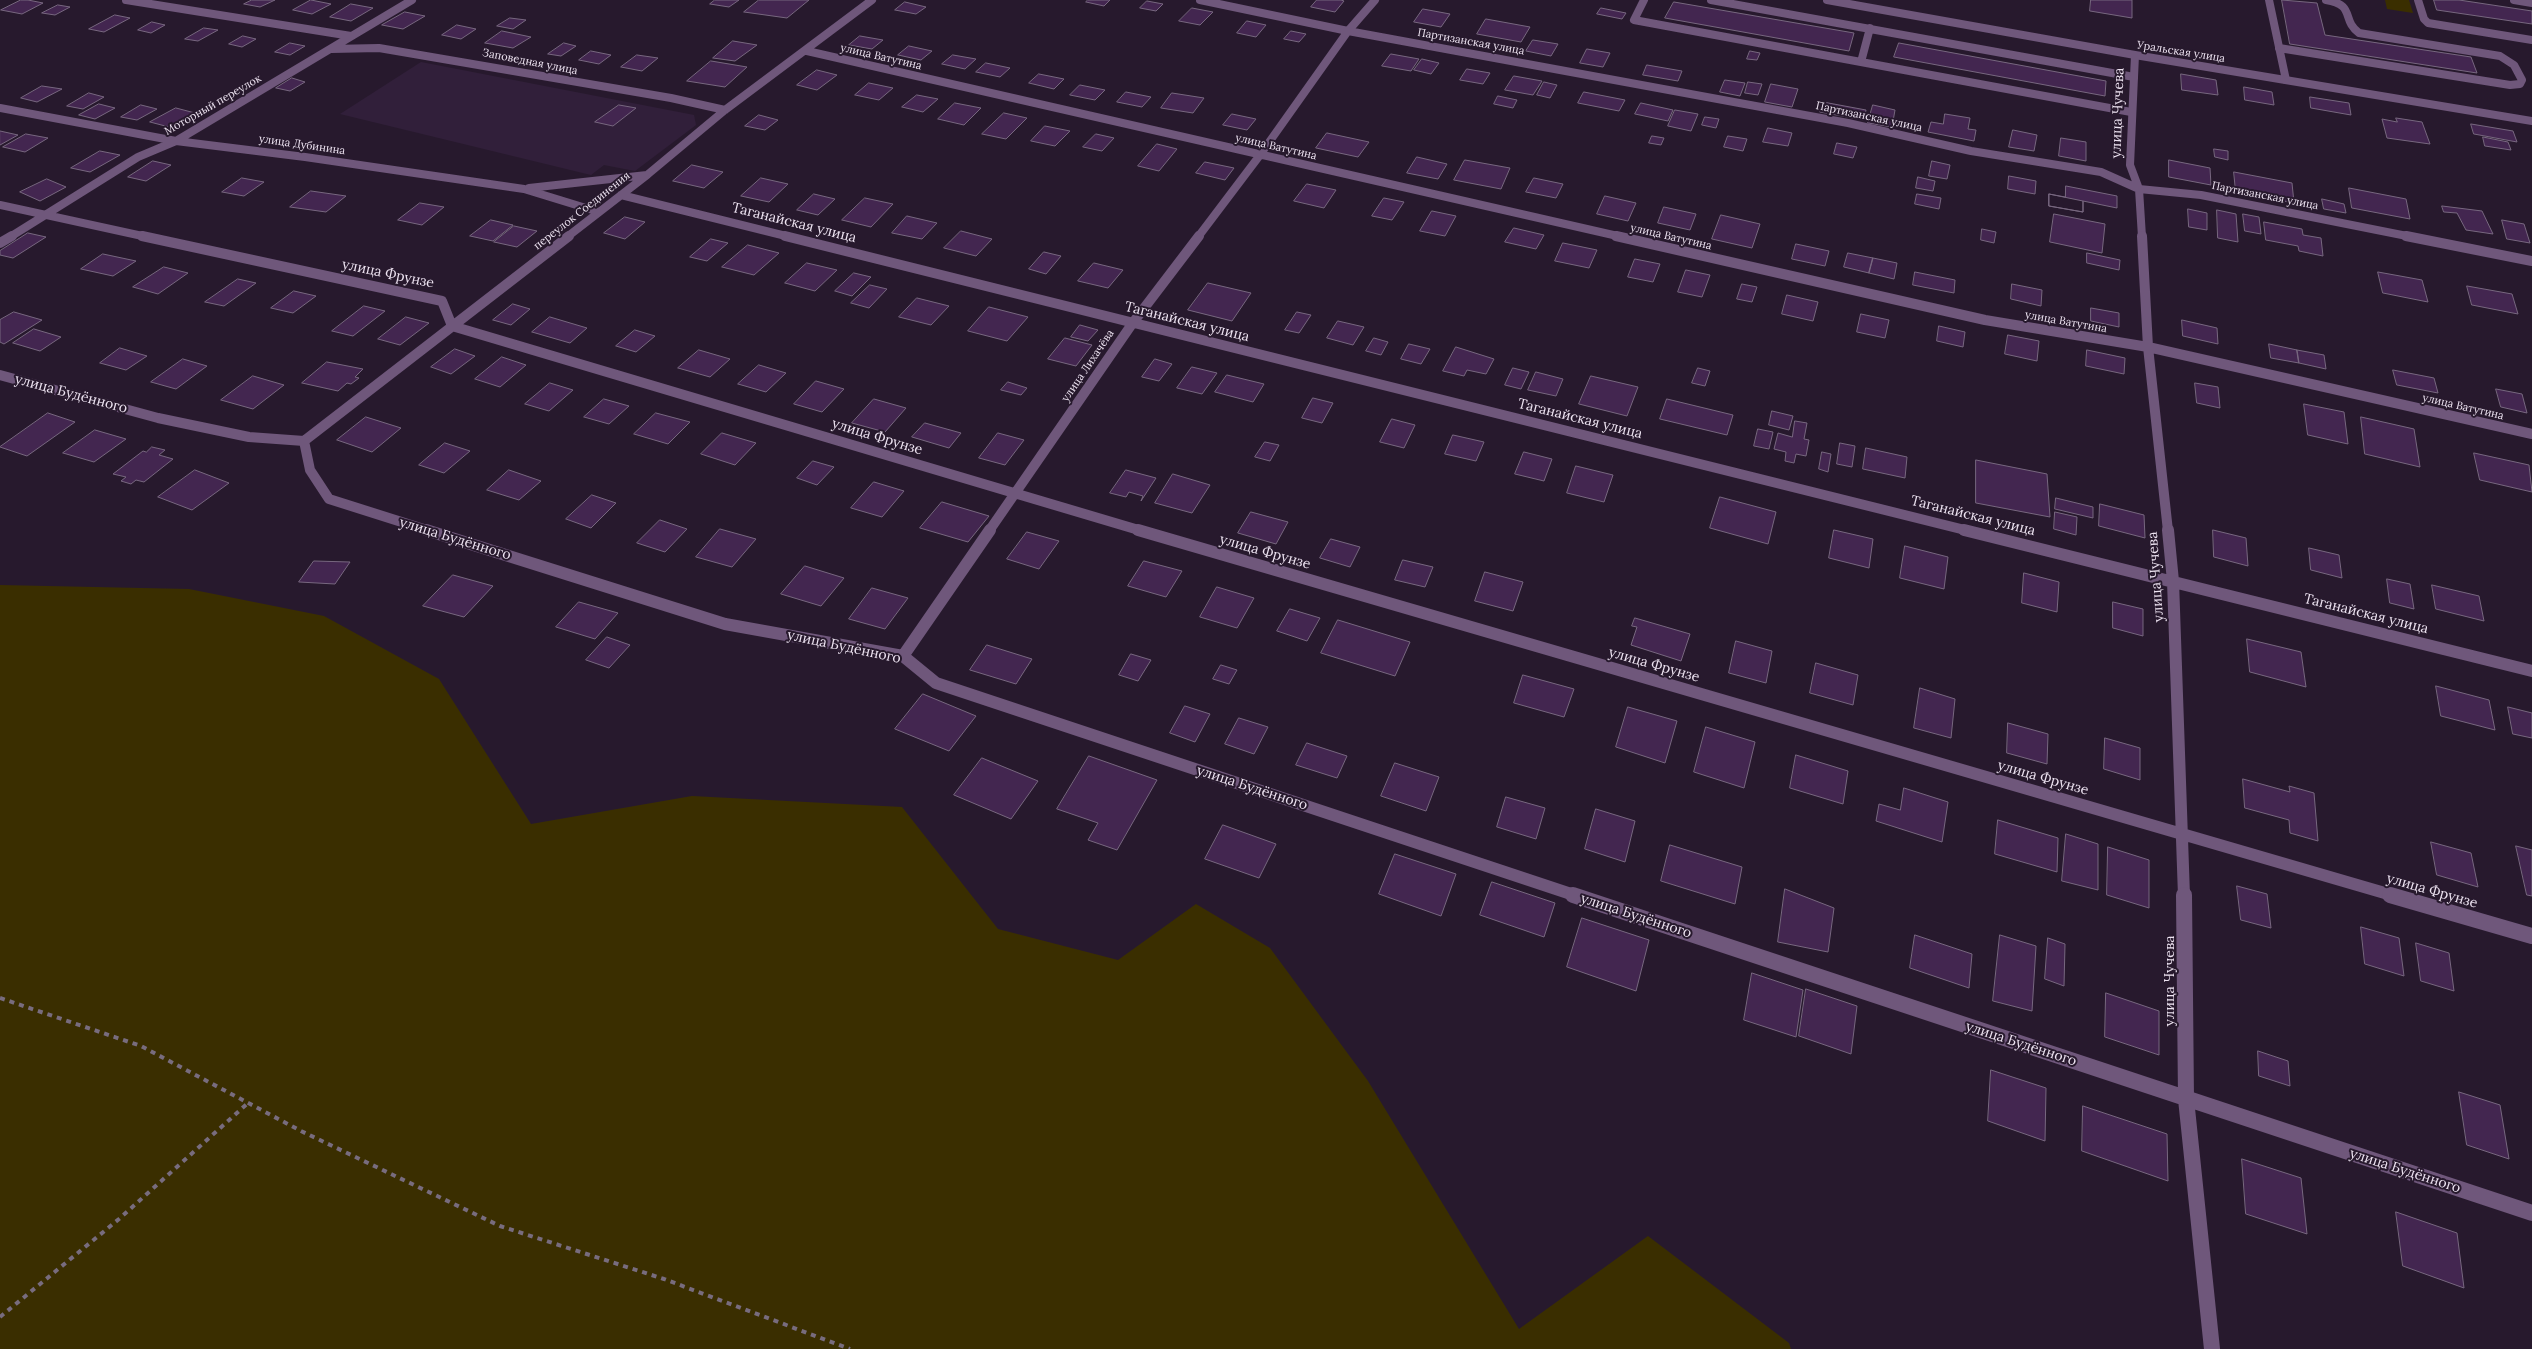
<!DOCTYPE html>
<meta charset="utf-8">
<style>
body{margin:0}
canvas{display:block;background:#27192d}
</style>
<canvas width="2532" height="1349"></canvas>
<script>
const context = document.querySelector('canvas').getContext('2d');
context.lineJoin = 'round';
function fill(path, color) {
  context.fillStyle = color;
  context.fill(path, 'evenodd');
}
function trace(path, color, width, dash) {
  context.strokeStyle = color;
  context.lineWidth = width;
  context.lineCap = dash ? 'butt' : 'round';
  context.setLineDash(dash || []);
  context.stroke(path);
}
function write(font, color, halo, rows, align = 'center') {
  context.font = font + ' Lora,serif';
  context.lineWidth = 4;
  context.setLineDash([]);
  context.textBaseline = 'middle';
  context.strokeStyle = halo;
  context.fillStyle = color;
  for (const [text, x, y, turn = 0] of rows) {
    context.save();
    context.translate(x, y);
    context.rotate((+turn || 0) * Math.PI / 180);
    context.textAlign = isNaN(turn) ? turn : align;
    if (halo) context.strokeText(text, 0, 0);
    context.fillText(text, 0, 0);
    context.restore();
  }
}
fill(new Path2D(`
 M421 62 694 115 696 125 635 171 604 165 591 175 340 114Z`), '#311f3a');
fill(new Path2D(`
 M2385 0H2409L2413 13 2387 9Z
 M0 585 189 589 324 616 439 679 531 824 692 796 902 807 998 929 1118 960 1196 904 1270 948 1368 1081 1519 1329 1648 1236 1789 1343 1791 1349H0Z`), '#3a2e00');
const building = new Path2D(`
 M21 0H28L43 3 22 14 1 10Z
 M252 0H275L260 7 244 4Z
 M311 0 331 4 312 14 293 10Z
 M715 0H739L729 7 710 4Z
 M759 0H809L787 18 744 12Z
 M1088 0H1110L1104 6 1086 2Z
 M1317 0H1341L1344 1 1335 12 1311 7Z
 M2091 0H2132V18L2090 11Z
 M2282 0 2317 3 2325 35 2471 57 2477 73 2290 44Z
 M2434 0H2459L2532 11V24L2437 10Z
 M1147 1 1163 4 1156 11 1140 8Z
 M905 2 926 7 916 14 895 10Z
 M1674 2 1854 33 1849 51 1665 18Z
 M351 4 373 8 351 21 330 17Z
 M58 5 70 7 55 15 42 13Z
 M1192 8 1213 12 1200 25 1179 21Z
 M1601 8 1626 13 1622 19 1597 14Z
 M1423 9 1450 14 1441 27 1414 22Z
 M405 12 425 16 403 29 382 25Z
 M115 15 130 18 104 32 89 29Z
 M510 18 526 20 513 29 497 26Z
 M1486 19 1530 27 1521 42 1477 34Z
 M1247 21 1266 25 1256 37 1237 33Z
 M152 22 165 25 151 33 138 30Z
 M457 25 476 29 461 39 442 35Z
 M204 28 218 30 198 41 185 39Z
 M502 31 531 37 513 48 485 43Z
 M1291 31 1306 34 1299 42 1284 39Z
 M243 36 256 39 242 47 229 44Z
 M860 36 883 40 872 49 849 45Z
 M1533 40 1558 44 1551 56 1526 51Z
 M733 41 757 45 735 61 713 58Z
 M290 43 305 46 290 55 275 52Z
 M564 43 576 46 561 56 548 54Z
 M1899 43 2106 81 2105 96 1894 57Z
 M909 46 932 51 921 60 898 55Z
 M1587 49 1610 53 1603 67 1580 63Z
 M591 51 611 55 599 64 579 60Z
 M1750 51 1760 53 1757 60 1747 59Z
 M1391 54 1419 59 1411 71 1382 66Z
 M637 55 658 58 642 71 621 67Z
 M953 55 976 59 965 69 942 64Z
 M1422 59 1439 63 1431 74 1414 70Z
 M711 61 747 67 725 87 687 81Z
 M986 63 1010 68 1000 77 976 72Z
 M1647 65 1682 71 1678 81 1643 75Z
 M1467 69 1490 73 1483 84 1460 80Z
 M817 70 837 75 817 90 797 85Z
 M1039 74 1064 79 1054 89 1029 83Z
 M2181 74 2216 80 2218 95 2182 90Z
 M1514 76 1542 81 1533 95 1505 90Z
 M292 78 305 82 290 91 276 88Z
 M1725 80 1745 83 1740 96 1720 92Z
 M1544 82 1557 85 1550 98 1537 95Z
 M1748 82 1762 84 1758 95 1745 93Z
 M869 83 893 88 879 100 855 95Z
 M1771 84 1798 89 1792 107 1765 102Z
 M1080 85 1105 90 1095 100 1070 95Z
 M42 86 62 89 37 102 21 98Z
 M2244 87 2272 92 2274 105 2245 100Z
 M1126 92 1151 97 1142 107 1117 102Z
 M1584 92 1625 100 1619 111 1578 103Z
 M89 93 104 97 83 109 67 106Z
 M1172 93 1204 98 1193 113 1161 108Z
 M917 95 938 99 923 112 902 107Z
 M1498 96 1517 100 1513 108 1494 104Z
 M2310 97 2349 103 2351 115 2311 108Z
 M1823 102 1866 110 1864 120 1820 112Z
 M955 103 981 108 964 125 938 119Z
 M1641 103 1673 110 1668 121 1635 114Z
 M99 104 115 108 95 119 79 115Z
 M141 105 157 109 137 120 121 117Z
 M619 105 636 108 613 126 595 122Z
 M1873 105 1895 110 1892 127 1868 123Z
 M176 108 195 113 169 127 150 122Z
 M1675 110 1698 114 1691 131 1668 126Z
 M1004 113 1027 118 1006 139 982 134Z
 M1232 114 1256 119 1247 130 1223 125Z
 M1945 114 1970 118 1968 129 1976 130 1974 141 1928 132 1931 122 1943 124Z
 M759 115 778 120 765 130 745 126Z
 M1705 117 1719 119 1716 128 1702 125Z
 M2396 118 2422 122 2430 144 2387 138 2382 119 2397 122Z
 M2471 124 2513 131 2517 142 2474 134Z
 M1045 126 1070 131 1055 146 1031 141Z
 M1768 128 1792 133 1788 146 1763 142Z
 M2013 130 2037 135 2034 151 2009 147Z
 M0 131 18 135 0 145Z
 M1327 133 1369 142 1358 157 1316 148Z
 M26 134 48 138 25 152 3 147Z
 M1096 134 1114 138 1102 151 1083 147Z
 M1652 136 1664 138 1661 145 1649 143Z
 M1728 136 1747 139 1743 151 1724 147Z
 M2483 137 2508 142 2511 150 2485 146Z
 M2061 138 2086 142V161L2059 156Z
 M1837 143 1857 147 1853 158 1834 154Z
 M1157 144 1177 149 1159 171 1138 166Z
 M2214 149 2228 151V160L2215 157Z
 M100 151 120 155 90 172 71 168Z
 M1417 157 1447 164 1438 179 1407 173Z
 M1465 160 1510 168 1501 189 1454 180Z
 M2169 160 2210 168 2211 185 2169 177Z
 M153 161 171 165 146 181 128 177Z
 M1932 161 1950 165 1947 179 1929 176Z
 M1205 162 1234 168 1225 180 1196 173Z
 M692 165 723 172 704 188 673 181Z
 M2234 172 2292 183 2294 203 2236 192Z
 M2009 176 2036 181 2035 194 2008 189Z
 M1918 177 1935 181 1933 191 1916 188Z
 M242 178 264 182 244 196 222 192Z
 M761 178 788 184 769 202 741 196Z
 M1534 178 1563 184 1556 198 1526 192Z
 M47 179 66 187 40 201 20 192Z
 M1307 184 1336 190 1324 208 1294 201Z
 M2066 186 2117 196V208L2083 201V212L2049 206V194L2065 197Z
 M2349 188 2406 199 2410 219 2352 208Z
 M311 191 346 196 326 212 290 207Z
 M814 194 835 199 818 215 797 210Z
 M1917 194 1941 198 1939 209 1915 204Z
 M2049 194 2083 201V212L2049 206Z
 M1605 196 1636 203 1628 221 1597 214Z
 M865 198 893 204 871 227 842 220Z
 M1384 198 1404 202 1392 220 1372 216Z
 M2322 199 2344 204 2346 213 2324 209Z
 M420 203 444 207 422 225 398 220Z
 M2442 206 2482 211 2493 234 2466 230 2457 213 2444 212Z
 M1664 207 1696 214 1690 230 1658 223Z
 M2188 209 2207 213V230L2189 227Z
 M2217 210 2236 214 2238 242 2218 238Z
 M1432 211 1456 216 1445 236 1420 231Z
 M2054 214 2105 224 2102 253 2050 242Z
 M2243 214 2259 217 2261 234 2245 231Z
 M1721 215 1760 224 1752 248 1712 239Z
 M907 216 937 223 922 239 892 233Z
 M625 217 645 222 625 239 604 233Z
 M491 220 513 225 493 241 470 236Z
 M2502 220 2524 224 2530 243 2507 239Z
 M2264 222 2302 229 2303 235 2321 238 2323 256 2299 251 2298 246 2266 240Z
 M514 226 537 231 517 247 494 242Z
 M1514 228 1544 235 1536 249 1505 242Z
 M1982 229 1996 232 1994 243 1981 240Z
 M961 231 992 239 976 256 944 248Z
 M28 233 46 237 13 258 0 255V251Z
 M711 239 728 243 707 261 690 257Z
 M1563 243 1597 250 1589 268 1555 261Z
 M1796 244 1829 251 1825 266 1792 259Z
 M748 245 779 253 754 275 722 267Z
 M1044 252 1061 256 1046 274 1029 269Z
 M1848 253 1873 258 1869 273 1844 267Z
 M2087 253 2120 260 2119 270 2087 263Z
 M103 254 136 261 113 276 81 269Z
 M1873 258 1897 263 1894 279 1869 273Z
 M1635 259 1660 264 1653 282 1628 277Z
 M807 263 837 270 815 291 785 283Z
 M1094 263 1123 270 1108 288 1078 281Z
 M164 267 188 273 158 294 133 287Z
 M1686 270 1710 275 1702 297 1678 292Z
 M1915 272 1955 280 1954 293 1913 285Z
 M2378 272 2422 280 2428 302 2383 293Z
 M854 273 871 277 852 296 835 291Z
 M238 279 256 283 224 306 205 302Z
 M1208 283 1251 293 1232 321 1188 310Z
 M1742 284 1757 287 1752 302 1737 299Z
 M2012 284 2042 290 2041 306 2011 299Z
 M870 285 887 289 869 308 851 303Z
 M2467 286 2512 294 2518 314 2472 305Z
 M294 291 316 296 293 313 271 308Z
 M1787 295 1818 302 1813 321 1782 314Z
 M917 298 949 306 931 325 899 317Z
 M513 304 530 309 511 325 493 320Z
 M364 306 385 311 353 336 332 331Z
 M989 307 1028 317 1007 341 968 331Z
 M2091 308 2119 313V327L2091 321Z
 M14 312 42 320 4 344 0 342V320Z
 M1297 312 1311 315 1299 333 1285 330Z
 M1861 314 1889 320 1885 338 1857 332Z
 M406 317 429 323 400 345 378 339Z
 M550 317 587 328 570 343 532 332Z
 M2182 320 2217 328 2218 344 2183 336Z
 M1338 321 1364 327 1353 345 1327 338Z
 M1080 325 1098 330 1088 341 1071 337Z
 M1939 326 1965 332 1963 347 1937 341Z
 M34 329 61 337 40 351 13 343Z
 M635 330 655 336 636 352 616 346Z
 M2008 335 2039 341 2037 361 2005 354Z
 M1065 338 1092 345 1076 366 1048 359Z
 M1374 338 1388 342 1381 355 1366 351Z
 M1409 344 1430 349 1421 364 1401 359Z
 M2269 344 2297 350 2299 363 2271 358Z
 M1456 347 1494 359 1486 374 1467 370 1464 376 1443 371Z
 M120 348 147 356 126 370 100 363Z
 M455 349 475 356 451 374 431 367Z
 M699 350 730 359 710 377 678 368Z
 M2087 350 2125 358 2124 374 2086 366Z
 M2297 350 2324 355 2326 369 2299 363Z
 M502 357 526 365 500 387 475 379Z
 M183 359 207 366 176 389 151 382Z
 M1155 359 1172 364 1159 381 1142 377Z
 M327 362 363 369 355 377 359 378 351 384 347 383 338 391 302 383Z
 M759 365 786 373 766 392 738 384Z
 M1192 367 1217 373 1202 394 1177 388Z
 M1513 368 1529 372 1521 389 1505 385Z
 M1698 368 1710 371 1705 386 1692 383Z
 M2393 370 2434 378 2438 393 2397 385Z
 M1536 372 1563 379 1556 396 1528 390Z
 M1227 375 1264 384 1253 402 1215 392Z
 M253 376 284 385 253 409 221 400Z
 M1591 376 1638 387 1627 416 1579 404Z
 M816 381 844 389 822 412 794 404Z
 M1008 382 1027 388 1021 395 1001 390Z
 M550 383 573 390 549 411 525 404Z
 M2195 383 2218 387 2220 408 2197 403Z
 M2496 389 2522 394 2527 413 2501 407Z
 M1313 398 1333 403 1322 423 1302 418Z
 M604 399 629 406 609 424 584 417Z
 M874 399 906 408 885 432 852 423Z
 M1667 399 1733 415 1727 435 1660 419Z
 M2304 404 2344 412 2348 444 2308 435Z
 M1772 411 1793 416 1789 430 1769 425Z
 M48 413 75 422 27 456 0 447Z
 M656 413 690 422 668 444 634 434Z
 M366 417 401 428 372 452 337 440Z
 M2361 417 2414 429 2420 467 2365 454Z
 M1392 419 1415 425 1404 448 1380 442Z
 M1795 421 1807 423 1804 439 1809 440 1806 456 1796 454 1794 463 1785 461 1786 452 1774 449 1778 433 1792 437Z
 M925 423 961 433 949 448 912 437Z
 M1758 429 1773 432 1769 449 1754 446Z
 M95 430 126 439 94 462 63 453Z
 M722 433 756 443 735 465 701 454Z
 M998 433 1024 440 1005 465 979 458Z
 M1453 435 1484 442 1476 461 1445 454Z
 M1265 442 1279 445 1270 461 1255 457Z
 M445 443 470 451 444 473 419 465Z
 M1840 443 1855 446 1852 467 1837 464Z
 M152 447 165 450 159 455 173 459 144 482 136 480 131 484 121 481 126 477 113 474 143 451 146 452Z
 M1866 448 1907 457 1905 478 1863 469Z
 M1524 452 1552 459 1544 481 1515 474Z
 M1822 452 1831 454 1828 472 1819 469Z
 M2474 453 2529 465 2532 492 2480 480Z
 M1976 460 2047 474 2050 517 1976 503Z
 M813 461 834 467 817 485 797 478Z
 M1576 466 1613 475 1604 502 1567 493Z
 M195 470 229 483 192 510 158 497Z
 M509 470 541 481 519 500 487 490Z
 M1126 470 1156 478 1141 501 1143 496 1129 492 1126 497 1110 493Z
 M1173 474 1210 485 1192 513 1155 503Z
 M874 482 904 491 882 517 851 508Z
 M592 495 616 503 591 528 566 519Z
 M1720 497 1776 512 1768 544 1710 528Z
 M2056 498 2093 507V518L2055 509Z
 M942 502 989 516 968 542 920 528Z
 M2100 504 2144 515 2145 538 2099 526Z
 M1251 512 1288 522 1276 544 1238 533Z
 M2055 512 2077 517 2076 535 2054 529Z
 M660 520 687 529 665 552 637 543Z
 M720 529 756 539 732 567 696 557Z
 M1834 530 1873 539 1869 568 1829 558Z
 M2213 530 2246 538 2248 566 2214 557Z
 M1027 532 1059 541 1039 569 1007 559Z
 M1331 539 1360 547 1350 567 1320 558Z
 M1905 546 1948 557 1944 589 1900 578Z
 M2309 548 2339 555 2342 578 2311 570Z
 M1403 560 1433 567 1425 587 1395 580Z
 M314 561 350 562 335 584 299 582Z
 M1144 561 1182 571 1166 597 1128 586Z
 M805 566 844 578 821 606 781 594Z
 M1485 572 1523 582 1513 611 1475 601Z
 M2024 573 2059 582 2057 612 2022 603Z
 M453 575 493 586 464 617 423 606Z
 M2387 579 2410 584 2414 609 2390 603Z
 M2432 585 2479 596 2484 621 2436 609Z
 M1217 587 1254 598 1237 628 1200 617Z
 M872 588 908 598 885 629 849 619Z
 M579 602 618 613 595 639 556 627Z
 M2113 602 2143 609V636L2113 628Z
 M1290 609 1320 618 1307 641 1277 631Z
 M1635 618 1690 634 1681 661 1631 645 1637 627 1632 626Z
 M1338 620 1410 642 1395 676 1321 653Z
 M607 637 630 645 609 668 586 660Z
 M2247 639 2301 652 2306 687 2250 672Z
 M1736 641 1772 651 1766 683 1729 673Z
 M987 645 1032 659 1016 684 970 670Z
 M1131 654 1151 660 1138 681 1119 675Z
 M1816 663 1858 675 1853 705 1810 693Z
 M1221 665 1237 670 1229 684 1213 679Z
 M1523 675 1574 689 1564 717 1514 703Z
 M2436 686 2489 700 2495 730 2441 716Z
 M1920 688 1955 699 1951 738 1914 728Z
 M923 694 976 716 949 751 895 729Z
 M1185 706 1210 714 1195 742 1170 733Z
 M1628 707 1677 721 1665 763 1616 747Z
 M2508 707 2532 713V738L2513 734Z
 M1239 718 1268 727 1254 754 1225 744Z
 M2008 723 2048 734 2047 764 2007 753Z
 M1706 727 1755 742 1744 788 1694 772Z
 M2105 738 2140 748V780L2104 769Z
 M1307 743 1347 756 1337 778 1296 765Z
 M1796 755 1848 771 1843 804 1790 788Z
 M1089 756 1157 780 1117 850 1088 840 1098 823 1057 809Z
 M982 758 1038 781 1011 819 954 795Z
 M1395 763 1439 777 1426 811 1381 796Z
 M2243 779 2290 792 2289 786 2314 793 2318 841 2290 833 2289 820 2245 808Z
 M1904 788 1948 802 1942 842 1876 821 1879 804 1900 810Z
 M1506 797 1545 808 1536 839 1497 827Z
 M1596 809 1635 821 1625 862 1585 849Z
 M1998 820 2058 838 2057 872 1995 854Z
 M1223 825 1276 844 1259 878 1205 859Z
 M2066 834 2098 844V890L2062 881Z
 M2431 842 2471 853 2478 887 2437 875Z
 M1670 845 1742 867 1735 904 1661 881Z
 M2516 846 2532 850V896L2527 895Z
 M2108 847 2149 860V908L2107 895Z
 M1395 854 1456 874 1441 916 1379 894Z
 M1492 882 1555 903 1544 937 1480 915Z
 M2237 886 2267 894 2271 928 2241 920Z
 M1785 889 1834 908 1828 952 1778 942Z
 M1582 918 1649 940 1636 991 1567 967Z
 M2361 927 2399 938 2404 976 2365 964Z
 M1915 935 1972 954 1969 988 1910 968Z
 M2000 935 2036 946 2032 1011 1993 1001Z
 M2048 938 2065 944 2064 986 2045 979Z
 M2416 943 2449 953 2454 991 2421 981Z
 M1752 973 1803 990 1796 1037 1744 1020Z
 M1806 989 1857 1006 1851 1054 1799 1036Z
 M2106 993 2159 1011V1055L2105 1037Z
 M2258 1051 2288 1061 2290 1086 2259 1076Z
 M1991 1070 2046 1088 2045 1141 1988 1121Z
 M2459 1092 2500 1105 2509 1159 2467 1145Z
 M2083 1106 2167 1134 2168 1181 2082 1151Z
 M2242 1159 2301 1178 2307 1234 2246 1214Z
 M2396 1212 2457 1233 2464 1288 2403 1266Z`);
fill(building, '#432650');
trace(building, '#77677f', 1);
trace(new Path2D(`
 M0 998 141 1046 301 1131 500 1226 664 1279 850 1349
 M0 1317 119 1219 248 1103`), '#786c7e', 4, [5, 5]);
trace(new Path2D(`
 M1644 0 1634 20 2131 112
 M1711 0 2134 77
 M2269 0 2286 80
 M2418 0 2424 19 2428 23 2532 40
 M2514 0 2532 3
 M2279 48 2510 85 2520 84 2522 80 2514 65 2500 56 2359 33C2341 20 2356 5 2326 0
 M1861 62 1870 28`), '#6f577b', 8);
trace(new Path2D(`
 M126 0 351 36
 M1200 0 1348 31 1848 123 1971 151 2101 172 2139 189 2201 195 2412 237
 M1827 0 2135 55 2532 121
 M331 49 379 48 671 98 725 110
 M807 51 1622 237
 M2135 55 2130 165 2139 189 2142 237
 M0 108 176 141 305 157 524 189 599 212
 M529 188 647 175
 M621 195 790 237
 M0 205 147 237
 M10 237 138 157 176 141 412 0
 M567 237 647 175 725 110 872 0
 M1198 237 1260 155 1348 31 1375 0`), '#6f577b', 8);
trace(new Path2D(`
 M142 236 442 301 452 326 1142 531
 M785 236 1969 531
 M1616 236 1985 320 2148 347 2532 434
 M2142 236 2148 347 2168 531
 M2406 236 2532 261
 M0 243 12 236
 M0 375 158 418 249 437 304 441 310 470 329 499 430 531
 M304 441 569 236
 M989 531 1132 324 1199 236`), '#6f577b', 10);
trace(new Path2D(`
 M426 530 725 624 903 656 936 683 1577 896
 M1138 530 2395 896
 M1964 530 2532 671
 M2168 530 2173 581 2184 896
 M903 656 990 530`), '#6f577b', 12);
trace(new Path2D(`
 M1573 895 2532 1213
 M2184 895 2186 1099 2212 1349
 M2390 895 2532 936`), '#6f577b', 16);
write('11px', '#ede3f1', '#27192d', [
 ["Партизанская улица",1471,42,10],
 ["Уральская улица",2181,52,9],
 ["улица Ватутина",881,57,13],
 ["Заповедная улица",530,62,11],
 ["Моторный переулок",213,105,-30],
 ["Партизанская улица",1869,117,12],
 ["улица Дубинина",302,145,8],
 ["улица Ватутина",1276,147,13],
 ["Партизанская улица",2265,196,11],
 ["переулок Соединения",582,211,-38],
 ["улица Ватутина",1671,237,13],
 ["улица Ватутина",2066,322,10],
 ["улица Лихачёва",1088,366,-56],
 ["улица Ватутина",2463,407,13]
]);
write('14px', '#ede3f1', '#27192d', [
 ["улица Чучева",2118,113,-88],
 ["Таганайская улица",794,223,14],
 ["улица Фрунзе",388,274,12],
 ["Таганайская улица",1187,322,14],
 ["улица Будённого",71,394,15],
 ["Таганайская улица",1580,419,14],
 ["улица Фрунзе",877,437,17],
 ["Таганайская улица",1973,516,14],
 ["улица Будённого",455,539,17],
 ["улица Фрунзе",1265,552,16],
 ["улица Чучева",2156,577,-94],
 ["Таганайская улица",2366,614,14],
 ["улица Будённого",844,647,12],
 ["улица Фрунзе",1654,665,16],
 ["улица Фрунзе",2043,778,16],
 ["улица Будённого",1252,788,18],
 ["улица Фрунзе",2432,891,16],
 ["улица Будённого",1636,916,18],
 ["улица Чучева",2170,981,-90],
 ["улица Будённого",2021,1044,18],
 ["улица Будённого",2405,1171,18]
]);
</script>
